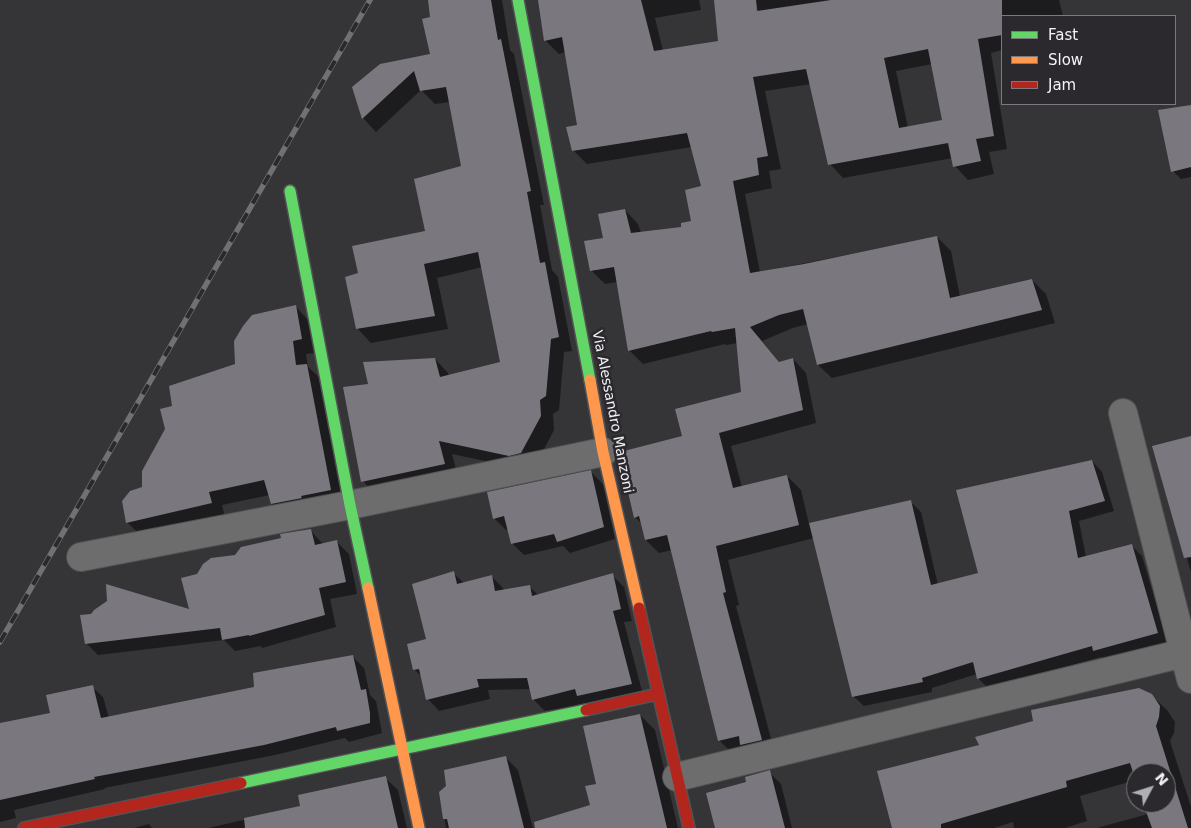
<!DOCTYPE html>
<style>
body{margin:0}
#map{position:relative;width:1191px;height:828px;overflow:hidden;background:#353437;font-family:"DejaVu Sans",sans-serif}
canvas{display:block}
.legend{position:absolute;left:1001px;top:15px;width:175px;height:90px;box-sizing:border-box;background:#2b292e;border:1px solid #7b797e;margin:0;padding:6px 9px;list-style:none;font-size:15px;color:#f3f2f5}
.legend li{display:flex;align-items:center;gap:10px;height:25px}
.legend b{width:25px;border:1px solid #7b797e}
.north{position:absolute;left:1126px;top:763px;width:50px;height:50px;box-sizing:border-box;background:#2b292e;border:1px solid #7b797e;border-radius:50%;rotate:50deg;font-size:14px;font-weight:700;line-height:20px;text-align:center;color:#f3f2f5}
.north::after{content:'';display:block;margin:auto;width:18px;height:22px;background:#b0b0b2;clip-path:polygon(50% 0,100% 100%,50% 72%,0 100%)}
</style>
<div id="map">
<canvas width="1191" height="828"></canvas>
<ul class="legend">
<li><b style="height:6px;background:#63d668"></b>Fast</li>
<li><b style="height:6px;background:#ff974d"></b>Slow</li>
<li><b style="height:6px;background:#b3261e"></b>Jam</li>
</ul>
<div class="north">N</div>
</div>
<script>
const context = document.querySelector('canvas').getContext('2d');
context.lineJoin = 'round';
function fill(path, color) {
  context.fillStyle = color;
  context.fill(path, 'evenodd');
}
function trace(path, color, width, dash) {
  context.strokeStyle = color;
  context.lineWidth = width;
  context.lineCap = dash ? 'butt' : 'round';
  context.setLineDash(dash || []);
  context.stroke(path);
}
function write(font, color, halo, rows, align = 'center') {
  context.font = font + ' "DejaVu Sans",sans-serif';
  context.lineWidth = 5;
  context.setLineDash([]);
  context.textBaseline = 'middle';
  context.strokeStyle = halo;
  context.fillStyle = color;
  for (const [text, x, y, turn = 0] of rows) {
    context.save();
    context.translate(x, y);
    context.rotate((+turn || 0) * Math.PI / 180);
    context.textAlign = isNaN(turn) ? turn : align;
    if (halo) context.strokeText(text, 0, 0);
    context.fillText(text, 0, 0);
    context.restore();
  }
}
fill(new Path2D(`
 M429 0H502L510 50 514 54 544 205H540L552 270 558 277 572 351 564 352 559 410 553 414 554 430 535 467 523 469 452 454 458 477 376 495 363 481 370 385 435 359 448 373 449 376 501 363 483 267 437 278 448 329 371 343 358 329 347 278 360 274 426 232 463 167 450 102 435 104 421 90 376 132 363 118 353 87 432 55 431 18Z
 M539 0H699L701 10 655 18 663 51 720 42 758 12 756 0H1059L1063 16H1002V50L991 53 1007 149 989 152 994 174 968 180 955 166 953 158 843 178 830 164 811 84 765 91 781 169 769 171 772 188 745 194 760 272 937 237 951 251 960 297 1032 280 1046 294 1055 323 832 378 818 365 808 324 793 328 762 341 780 363 793 359 806 373 816 423 731 446 742 487 787 476 801 490 809 524 911 502 921 512 938 585 980 574 1092 461 1102 472 1114 511 1079 521 1086 557 1132 546 1142 556 1168 644 1105 661 1101 657 989 689 979 679 977 674 932 688V692L864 706 853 696 814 538 728 560 739 605 736 606 775 754 732 753 719 740 672 550 659 553 646 540 642 524 635 517 683 437 743 393 738 343 726 345 725 344 643 364 629 350 617 282 605 284 591 270 604 239 625 210 638 224 641 233 683 228 693 222 703 187 692 147 587 164 573 150 579 126 566 52 559 54 545 40ZM932 64 944 121 908 128 896 71Z
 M1191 106V177L1181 179 1173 171Z
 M296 307 309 321 315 353 306 354 308 367 321 379 344 503 286 518 272 504 270 495 222 505 225 517 141 536 127 522 144 488 174 407 236 365Z
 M1191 437V572L1154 447Z
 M591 472 603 484 615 539 570 553 563 546 524 555 512 543 509 529 506 530 494 518Z
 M310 530 323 544 337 542 349 554 357 594 330 599 336 627 262 648 261 646 235 651 224 640 98 655 86 643 191 611 198 575 235 556Z
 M453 573 464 583 491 576 503 588 504 591 529 586 539 596 612 575 624 587 632 621 624 622 643 695 545 711 533 699 531 689 488 690 490 699 439 711 428 699 423 678 414 669 427 640Z
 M353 657 364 668 370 695 376 701 382 733 349 742 345 738 275 755 104 788 105 789 14 810 16 818 0 822V725L52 714 92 687 103 697 109 718 255 688Z
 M1151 695 1167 710 1175 722 1174 733 1170 741 1191 807V828H1097L1148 814 1145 803H1166V773H1136V780L1080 796 1087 821 1065 828H1014L1013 822 994 828H894L981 746Z
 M640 715 655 730 678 828H548L591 806Z
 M506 758 518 770 533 828H446L441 792 447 786Z
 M769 772 781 784 792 828H716L747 783Z
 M385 778 398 790 407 828H208L301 807Z
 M149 824 152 828H134Z`), '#0007');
fill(new Path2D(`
 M428 0H491L498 40 501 39 531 191 527 192 540 263 545 262 559 337 551 339 546 396 540 400 541 416 521 453 509 456 439 441 445 464 361 482 343 387 368 384 363 362 435 358 440 377 500 362 478 252 424 264 435 316 356 329 345 277 358 273 352 246 425 231 414 179 461 166 446 87 420 91 414 71 362 119 352 87 380 64 430 54 422 19 430 17Z
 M538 0H641L654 51 718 41 714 0H756L757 11 831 0H1002V35L978 39 994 136 976 139 981 161 953 167 948 143 828 165 806 69 753 77 768 156 757 158 759 175 733 181 750 273 804 264 937 236 950 298 1032 279 1042 310 817 365 803 309 779 315 750 327 779 362 793 358 803 410 719 433 733 488 787 475 799 525 716 546 726 592 723 593 762 740 740 745 739 736 718 741 667 535 645 540 639 516 634 518 620 457 625 456 624 451 682 436 675 409 741 392 735 328 712 332 711 331 628 351 614 267 590 271 584 241 603 238 598 214 625 209 631 233 681 227V223L691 221 685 190 701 186 687 133 572 151 566 127 577 125 562 37 544 41ZM928 49 942 120 899 128 884 58Z
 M1191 105V167L1171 172 1158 110Z
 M296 305 302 339 293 341 296 365 307 364 331 490 301 496 302 498 271 504 264 480 209 492 212 503 126 523 122 501 130 491 142 487V471L165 429 160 409 172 406 169 386 235 364 234 341 243 326 252 315Z
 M1191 436V557L1184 558 1152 446Z
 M1092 460 1105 501 1069 511 1078 558 1132 544 1158 633 1093 651 1092 646 977 679 973 662 922 678 923 682 852 697 809 523 911 500 931 585 978 573 956 490Z
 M591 470 604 527 557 542 554 534 511 544 504 516 493 519 487 492Z
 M311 529 315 545 337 540 346 582 319 588 325 615 249 636V635L222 640 220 628 85 644 80 615 91 614 94 610 107 601 106 584 189 609 181 578 197 574 203 564 211 558 235 555 241 547 281 538 280 534Z
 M454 571 457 584 492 575 495 591 530 585 532 596 613 573 621 609 613 611 632 684 577 696 575 689 532 700 527 678 477 679 479 687 426 700 419 669 413 670 407 644 426 639 412 584Z
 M353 655 361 690 366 689 370 713V723L337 731 336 727 264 745 94 777 95 779 0 800V723L50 713 46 695 93 685 101 718 254 687 253 673Z
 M1139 688 1152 694 1160 706 1159 717 1156 726 1188 828H1152L1143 803H1166V773H1136V782L1130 763 1066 781 1067 787 941 824V828H892L877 771 979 745 975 737 1033 721 1031 710Z
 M640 714 667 828H535L534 822 590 805 585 786 596 784 583 726Z
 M506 756 524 828H449L447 819H443L439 792 446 786 444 770Z
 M770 770 785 828H715L706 793 746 782 745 777Z
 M386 776 398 828H245L244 818 300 806 298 795Z`), '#7a787e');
const street = new Path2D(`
 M1123 413 1191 679
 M81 557 350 505 603 452
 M677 777 1184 653`);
const fast = new Path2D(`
 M518 0 590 380
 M290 191 350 505 368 588
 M241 783 586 710`);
const slow = new Path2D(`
 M590 380 603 452 639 608
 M368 588 419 828`);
const jam = new Path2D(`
 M639 608 689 828
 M586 710 658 694
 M24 828 241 783`);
trace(street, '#535355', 30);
trace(fast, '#535355', 14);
trace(slow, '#535355', 14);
trace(jam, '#535355', 14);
trace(street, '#6e6d6d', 28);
trace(fast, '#63d668', 11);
trace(slow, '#ff974d', 11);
trace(jam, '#b3261e', 11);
const rail = new Path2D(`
 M0 642 370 0`);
trace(rail, '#717172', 5.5);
trace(rail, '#2b292e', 4, [11]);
write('14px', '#f3f2f5', '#2b292e', [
 ["Via Alessandro Manzoni",612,412,79]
]);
</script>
